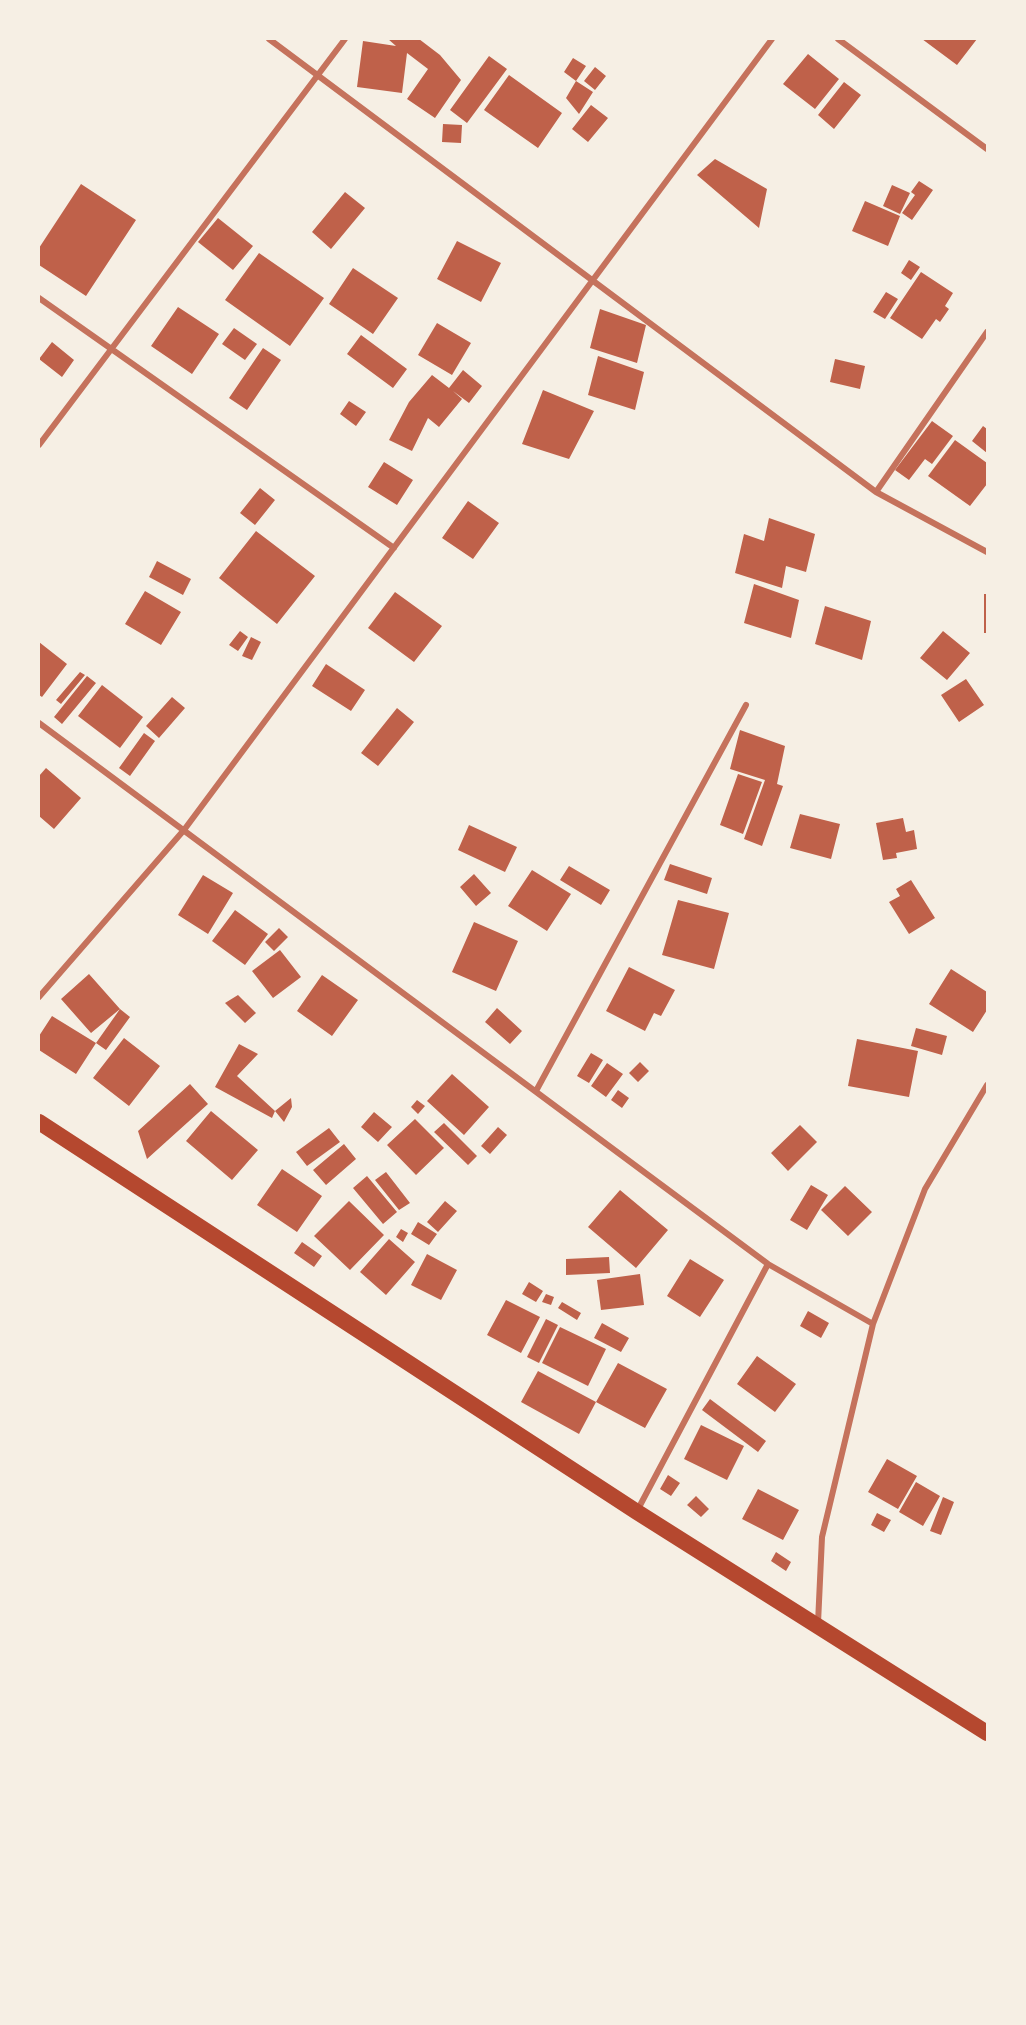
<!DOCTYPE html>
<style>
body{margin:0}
#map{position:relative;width:1026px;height:2025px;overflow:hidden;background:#f6efe4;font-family:"Fira Sans",sans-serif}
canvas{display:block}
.frame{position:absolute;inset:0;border:40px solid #f6efe4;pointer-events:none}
</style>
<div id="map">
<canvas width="1026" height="2025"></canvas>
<div class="frame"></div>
</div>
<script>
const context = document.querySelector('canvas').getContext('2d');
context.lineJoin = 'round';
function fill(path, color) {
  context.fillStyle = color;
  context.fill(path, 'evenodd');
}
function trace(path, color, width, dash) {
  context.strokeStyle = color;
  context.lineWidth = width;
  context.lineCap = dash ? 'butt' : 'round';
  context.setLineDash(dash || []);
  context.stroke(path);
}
fill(new Path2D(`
 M388 39H419L440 55 461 80 435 118 407 99 428 69 407 53 402 93 357 87 363 41 396 46Z
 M922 39H977L957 65Z
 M808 54 839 79 815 109 783 84Z
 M489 56 507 69 467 123 450 110Z
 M573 58 586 66 576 81 564 72Z
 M595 67 606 76 595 90 584 81Z
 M509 75 562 113 538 148 484 110Z
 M576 81 593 92 579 114 566 98Z
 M844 82 861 95 834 129 818 115Z
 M591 105 608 118 588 142 572 129Z
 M443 124 462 125 461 143 442 142Z
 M715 159 767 189 759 228 697 175Z
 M919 181 933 190 912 220 902 213 915 195 911 192Z
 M81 184 136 220 86 296 39 265V248Z
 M892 185 910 193 900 214 883 206Z
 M345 192 365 208 331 249 312 232Z
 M865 201 900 216 888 246 852 231Z
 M218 218 253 246 233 270 198 242Z
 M457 241 501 263 481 302 437 279Z
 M259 253 324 298 290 346 225 300Z
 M909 260 920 267 911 280 901 273Z
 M353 268 398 298 373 334 329 304Z
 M921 272 953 293 945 306 949 309 940 322 936 319 922 339 890 318Z
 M886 292 898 299 885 319 873 312Z
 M178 307 219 334 192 374 151 346Z
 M600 309 646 325 637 363 590 348Z
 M437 323 471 343 452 375 418 355Z
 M234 328 257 344 245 360 222 344Z
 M361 335 407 369 393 388 347 354Z
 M52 342 74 360 62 377 39 359Z
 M263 348 281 360 247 410 229 398Z
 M598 356 644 372 635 410 588 395Z
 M835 359 865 366 860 389 830 382Z
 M463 370 482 386 469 403 453 391 462 399 439 427 428 418 412 451 389 440 409 402 432 375 449 388Z
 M543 390 594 411 569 459 522 444Z
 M349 401 366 412 356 426 340 414Z
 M932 421 953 436 932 464 925 459 909 480 895 470Z
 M983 426 987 429V453L972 441Z
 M955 440 987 463V484L970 506 928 476Z
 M384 462 413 480 397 505 368 487Z
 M260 488 275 500 255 525 240 513Z
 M468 501 499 523 473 559 442 538Z
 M769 518 815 534 806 572 786 566 782 588 735 573 744 534 764 541Z
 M256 531 315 576 277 624 219 578Z
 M157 561 191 579 183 595 149 577Z
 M754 584 799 600 791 638 744 623Z
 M145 591 181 612 161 645 125 624Z
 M395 592 442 626 414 662 368 628Z
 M984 594H987V633H984Z
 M825 606 871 621 862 660 815 644Z
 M240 631 248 637 238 651 229 645Z
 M943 631 970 653 947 680 920 658Z
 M251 637 261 642 252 660 242 656Z
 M39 642 67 664 42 697 39 695Z
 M326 664 365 690 351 711 312 686Z
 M80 672 85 675 61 704 56 700Z
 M87 676 96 683 62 724 54 717Z
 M966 679 984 705 959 722 941 695Z
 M102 685 143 717 120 748 78 716Z
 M172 697 185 708 159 738 146 726Z
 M397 708 414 722 378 766 361 753Z
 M740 730 785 746 777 784 783 786 762 846 744 839 765 780 730 769Z
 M144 733 155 741 130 776 119 768Z
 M46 768 81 798 54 829 39 816V776Z
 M738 774 762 782 743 834 720 825Z
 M800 814 840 824 831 859 790 848Z
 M903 818 906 832 914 830 917 849 896 853 897 858 883 860 876 823Z
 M469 825 517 847 505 872 458 850Z
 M670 864 712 878 707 894 664 880Z
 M569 866 610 890 601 905 560 880Z
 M532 870 571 894 547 931 508 906Z
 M474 874 491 893 476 906 460 887Z
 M203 875 233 893 208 934 178 915Z
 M911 880 935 918 909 934 889 902 900 896 896 889Z
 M678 900 729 913 714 969 662 955Z
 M235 910 268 934 245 965 212 941Z
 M474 922 518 941 496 991 452 972Z
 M279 928 288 937 274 951 265 942Z
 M280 950 301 977 273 998 252 971Z
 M629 967 675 990 661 1016 654 1013 645 1031 606 1011Z
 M951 969 987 992V1010L973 1032 929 1004Z
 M89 974 120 1009 130 1017 106 1050 96 1043 120 1009 91 1033 61 999Z
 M322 975 358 1000 332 1036 297 1011Z
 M238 995 256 1013 245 1023 225 1003Z
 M497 1008 522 1031 510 1044 485 1022Z
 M52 1016 96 1043 76 1074 39 1050V1036Z
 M916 1028 947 1036 942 1055 911 1046Z
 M124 1038 160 1066 129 1106 93 1078Z
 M857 1039 918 1051 909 1097 848 1086Z
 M239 1044 258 1054 237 1076 275 1111 272 1118 215 1087Z
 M591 1053 603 1060 589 1083 577 1076Z
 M640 1062 649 1071 638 1082 629 1073Z
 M607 1063 623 1074 606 1097 591 1086Z
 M452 1074 489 1107 464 1135 427 1101Z
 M190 1084 208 1104 147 1159 138 1131Z
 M618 1090 629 1098 622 1108 611 1100Z
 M291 1098 292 1107 284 1122 275 1111Z
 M417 1100 425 1106 418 1114 411 1107Z
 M211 1111 258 1150 232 1180 186 1141Z
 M374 1112 392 1127 378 1142 361 1127Z
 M415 1119 444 1148 416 1175 387 1145Z
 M444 1123 477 1156 468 1165 434 1132Z
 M800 1125 817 1142 788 1171 771 1153Z
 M498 1127 507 1135 490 1154 481 1146Z
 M329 1128 340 1142 307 1166 296 1152Z
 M344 1144 356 1159 326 1185 313 1170Z
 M282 1169 322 1196 297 1232 257 1205Z
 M386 1172 410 1203 399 1210 375 1180Z
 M367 1176 397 1212 383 1224 353 1188Z
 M811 1185 828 1195 807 1230 790 1220Z
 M845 1186 872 1212 848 1236 821 1210Z
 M620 1190 668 1230 636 1268 588 1227Z
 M349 1201 384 1235 350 1270 314 1236Z
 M445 1201 457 1211 438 1232 427 1222Z
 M418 1222 437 1234 429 1245 411 1234Z
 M401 1229 408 1233 403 1242 396 1237Z
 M389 1239 415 1262 386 1295 360 1272Z
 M302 1242 322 1256 314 1267 294 1253Z
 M427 1254 457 1270 441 1300 411 1285Z
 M609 1257 610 1273 566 1275V1259Z
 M690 1259 724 1280 700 1317 667 1296Z
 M640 1274 644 1305 601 1310 597 1280Z
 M529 1282 543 1291 536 1302 522 1294Z
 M546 1294 554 1297 551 1305 542 1302Z
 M506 1300 540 1317 521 1353 487 1335Z
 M562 1302 581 1313 577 1320 558 1308Z
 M808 1311 829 1323 821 1338 800 1326Z
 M546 1319 558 1325 539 1363 527 1357Z
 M602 1323 629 1338 621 1352 594 1338Z
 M560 1327 606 1349 588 1386 542 1363Z
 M757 1356 796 1384 775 1412 737 1384Z
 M618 1363 667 1389 645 1428 596 1402Z
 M538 1371 596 1402 579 1434 521 1402Z
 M710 1399 766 1441 758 1452 702 1410Z
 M701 1425 744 1446 727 1480 684 1459Z
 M887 1459 917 1476 898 1509 868 1492Z
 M668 1475 680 1483 671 1496 660 1489Z
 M916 1482 940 1496 923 1526 899 1512Z
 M758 1489 799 1510 783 1540 742 1519Z
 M696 1496 709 1509 701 1517 687 1505Z
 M943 1497 954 1502 941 1535 930 1531Z
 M877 1513 891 1520 884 1532 871 1525Z
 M776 1552 791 1562 786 1571 771 1561Z`), '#bf614a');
trace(new Path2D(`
 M269 39 876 492 987 552
 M838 39 987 149
 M39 298 394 548
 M39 445 345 39
 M876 492 987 332
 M39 723 768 1264 637 1511
 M39 997 184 830 772 39
 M536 1091 746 705
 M768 1264 873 1324
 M818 1623 822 1537 873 1324 925 1189 987 1085`), '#c5725c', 6);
trace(new Path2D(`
 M39 1122 637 1512 987 1733`), '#b5482f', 16);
</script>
